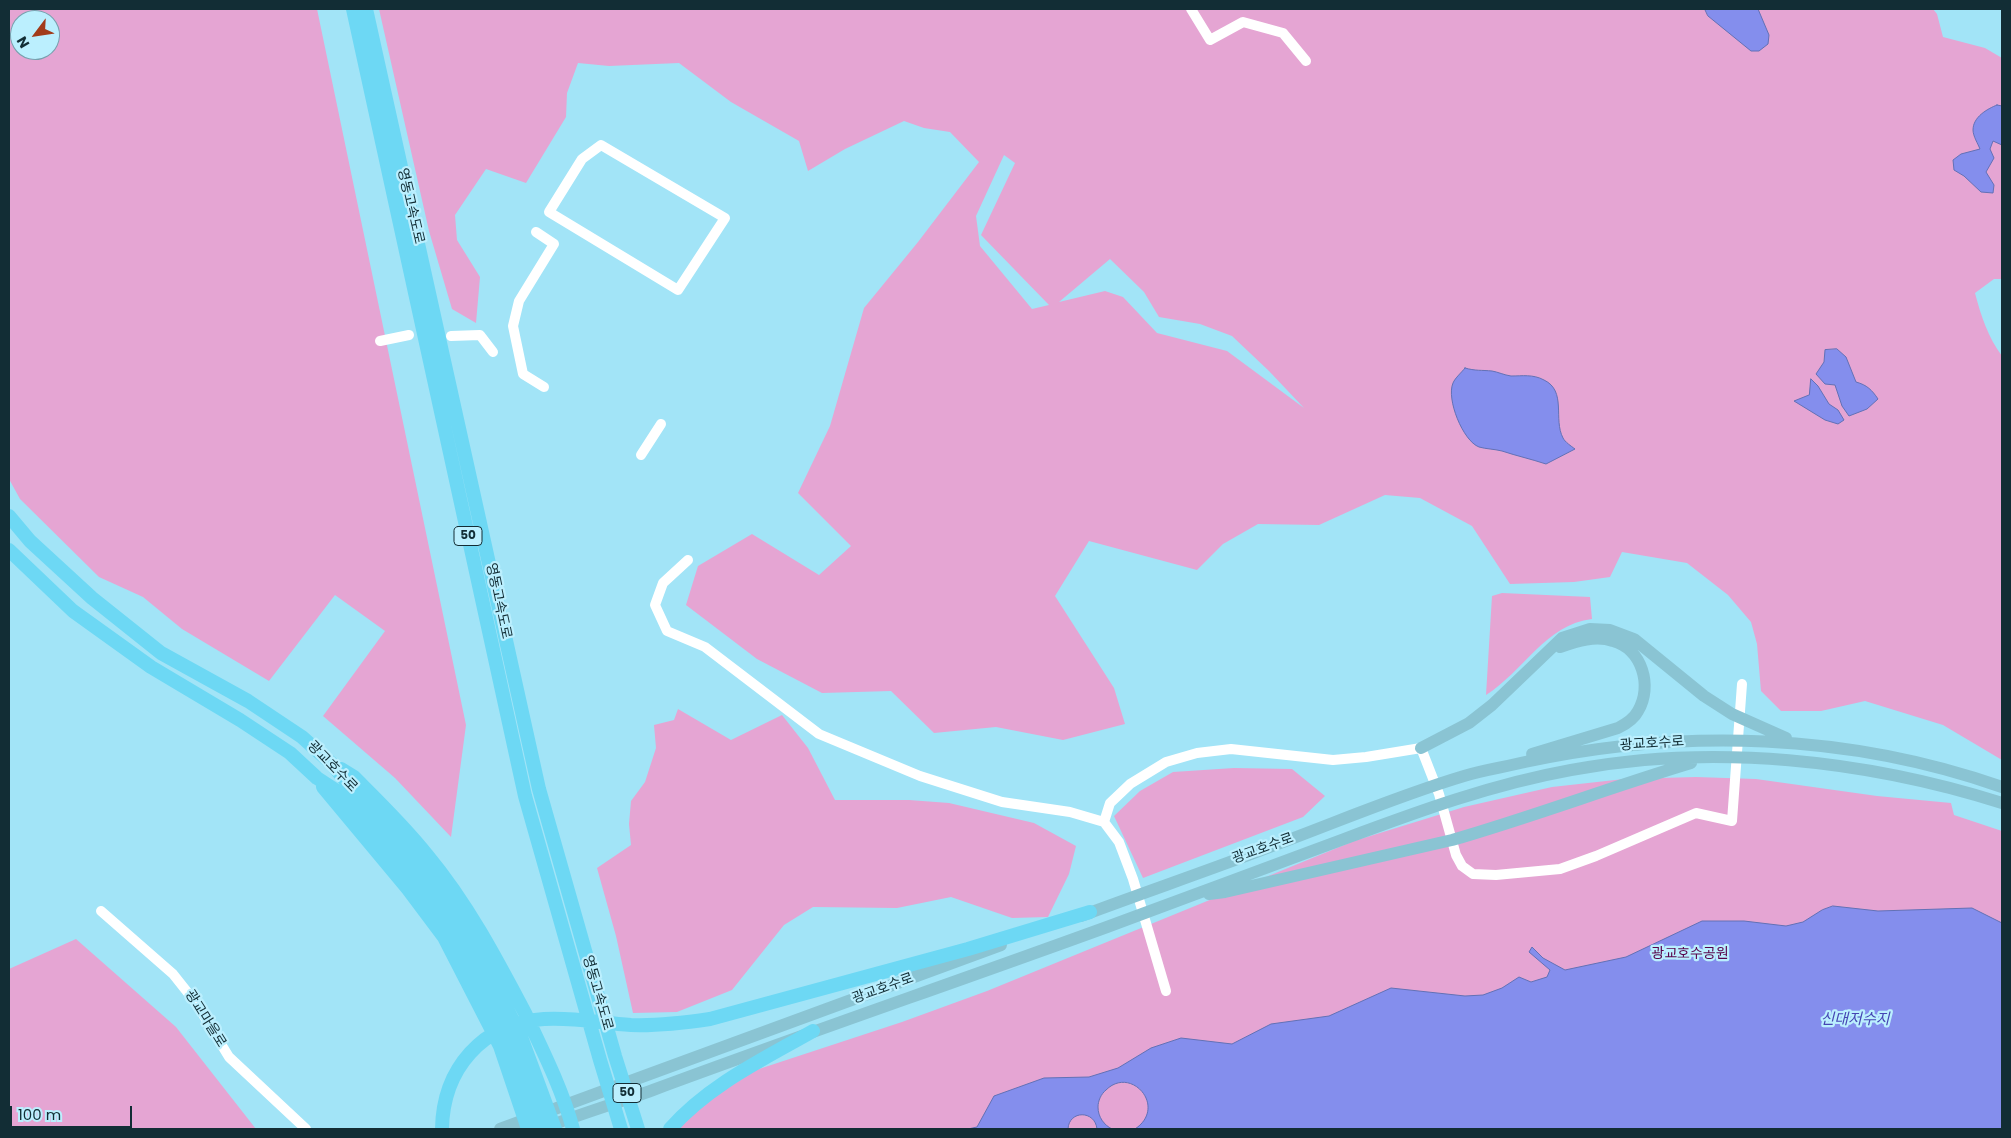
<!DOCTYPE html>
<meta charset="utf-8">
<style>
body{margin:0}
#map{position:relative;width:2011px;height:1138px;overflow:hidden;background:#a2e4f7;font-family:Poppins,sans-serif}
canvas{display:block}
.frame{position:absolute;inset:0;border:10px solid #122d35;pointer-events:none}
.north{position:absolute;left:10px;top:10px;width:50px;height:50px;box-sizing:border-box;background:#bbeffe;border:1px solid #77a1ae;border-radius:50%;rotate:239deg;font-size:14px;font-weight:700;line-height:20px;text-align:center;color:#122d35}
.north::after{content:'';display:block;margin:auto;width:18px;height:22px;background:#a23b1a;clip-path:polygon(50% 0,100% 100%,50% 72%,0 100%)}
.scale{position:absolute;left:10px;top:1106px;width:122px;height:22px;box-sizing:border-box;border:2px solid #122d35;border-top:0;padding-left:6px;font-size:15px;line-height:18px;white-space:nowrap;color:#122d35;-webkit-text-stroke:4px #bbeffe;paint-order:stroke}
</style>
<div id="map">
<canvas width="2011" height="1138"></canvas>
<div class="frame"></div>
<div class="north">N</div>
<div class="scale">100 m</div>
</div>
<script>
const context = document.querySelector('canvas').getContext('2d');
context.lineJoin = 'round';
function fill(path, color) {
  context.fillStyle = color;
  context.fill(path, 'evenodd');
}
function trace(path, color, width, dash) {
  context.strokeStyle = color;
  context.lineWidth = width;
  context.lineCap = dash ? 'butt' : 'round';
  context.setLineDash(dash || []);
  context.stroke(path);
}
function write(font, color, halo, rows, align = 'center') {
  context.font = font + ' Poppins,"Noto Sans KR",sans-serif';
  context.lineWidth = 4.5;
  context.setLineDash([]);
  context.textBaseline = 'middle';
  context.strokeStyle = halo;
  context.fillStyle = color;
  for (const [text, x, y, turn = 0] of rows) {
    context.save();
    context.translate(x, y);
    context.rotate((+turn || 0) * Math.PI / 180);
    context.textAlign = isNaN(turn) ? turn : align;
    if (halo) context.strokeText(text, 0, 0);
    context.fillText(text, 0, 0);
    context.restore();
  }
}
fill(new Path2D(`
 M9 9H317L466 725 451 837 395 778 323 716 385 631 335 595 269 681 182 629 143 597 99 577 20 499 9 479 10 454 9 437ZM20 20H50V50H20Z
 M379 9H1933L1937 14 1943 37 1985 48 2002 58V279H1994L1975 293C1981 316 1988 337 2002 356V760L1943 725 1865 701 1821 711H1781L1761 691 1757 644 1751 622 1728 595 1687 563 1622 552 1610 577 1574 582 1510 584 1472 526 1420 498 1385 495 1319 525 1258 524 1223 544 1197 570 1089 541 1055 596 1114 688 1125 724 1063 740 996 727 934 733 891 691 822 693 757 659 686 605 698 566 752 534 819 575 851 546 798 493 830 426 864 308 918 242 979 162 950 132 924 128 904 121 845 149 808 171 799 141 731 102 679 63 609 66 578 63 567 93 566 117 526 183 486 169 455 215 457 240 480 277 476 323 452 309 429 231ZM1004 155 1015 163 981 235 1049 305 1032 309 980 246 976 216ZM1110 259 1144 292 1159 317 1200 324 1232 336 1269 371 1304 408 1227 351 1157 333 1123 297 1105 291 1059 302Z
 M1502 593 1590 597 1592 619C1546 624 1523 672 1486 695L1492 596Z
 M678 709 731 740 782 715 808 748 835 800H909L949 803 1034 823 1076 846 1069 874 1048 917 1012 918 951 897 897 908 813 907 784 925 732 990 677 1012 633 1013 616 936 597 868 631 845 629 824 631 801 645 782 656 748 654 725 674 720Z
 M1234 768 1292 769 1325 796 1303 817 1143 878 1114 816 1140 791 1173 772Z
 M1696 777 1756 779 1877 796 1951 803 1954 815 2002 831V1129H677L701 1105 756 1070 902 1022 987 991 1354 841 1464 807 1552 787 1624 779Z
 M76 939 176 1027 256 1129H9V969Z`), '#e5a5d3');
const water = new Path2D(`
 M1705 9H1758L1769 35 1768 44 1759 51H1751L1708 16Z
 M1997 105 2002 106V145L1993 141 1990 149 1994 158 1986 172 1994 185 1993 193 1981 192 1964 176 1954 170 1953 160 1961 154 1980 149C1978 144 1973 136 1973 130 1973 117 1987 109 1997 105Z
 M1837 349 1846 357 1856 382C1867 385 1872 390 1878 399L1867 409 1849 416 1842 406 1835 385 1825 384 1816 374 1824 362 1825 350Z
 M1465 368C1475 371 1482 370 1492 371 1498 372 1504 375 1511 376 1522 376 1533 374 1544 380 1567 391 1553 419 1563 438 1565 442 1571 446 1575 449L1546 464C1531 459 1517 456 1502 451 1494 449 1486 449 1479 447 1463 441 1446 399 1453 383 1455 378 1462 372 1465 368Z
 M1811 379 1818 386 1829 404 1838 410 1844 420 1838 424 1825 420 1794 401 1809 395Z
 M1833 906 1878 911 1972 908 2002 923V1129H1135C1168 1107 1131 1065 1106 1090 1101 1094 1098 1101 1098 1107 1098 1117 1104 1125 1112 1129H1097C1095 1110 1069 1110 1068 1129H968L977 1127 994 1096 1044 1078 1089 1077 1118 1068 1151 1048 1181 1038 1232 1044 1271 1024 1329 1016 1391 988 1465 996 1483 995 1502 988 1519 977 1531 982 1547 977 1550 970 1529 952 1532 947 1543 958 1565 970 1626 957 1702 921H1744L1786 926 1803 922 1822 910Z`);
fill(water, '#848eed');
trace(water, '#6271b6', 1);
trace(new Path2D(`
 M1191 9 1210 40 1243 22 1283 33 1306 61
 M601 145 725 218 678 290 549 212 582 159Z
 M536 232 554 244 519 301 513 326 523 374 544 387
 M451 336 480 335 493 352
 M380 341 409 335
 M641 455 661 424
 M688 560 663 583 655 605 667 631 705 647 819 734 920 776 1002 802 1070 812 1104 822 1119 842 1133 879 1166 991
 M1104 822 1110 803 1130 784 1166 762 1197 753 1231 749 1333 760 1366 757 1421 748 1439 794 1456 855 1462 866 1473 874 1496 875 1560 869 1596 856 1696 813 1732 821 1742 684
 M101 911 173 974 196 1003 229 1057 306 1129`), '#fff', 10);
trace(new Path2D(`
 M1421 748 1469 723 1492 705 1562 638 1590 629 1610 630 1634 639 1704 696 1732 714 1786 738
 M1532 754 1618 728C1626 724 1634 719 1638 711 1653 686 1642 649 1613 641 1596 635 1577 641 1560 647
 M1209 894 1225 892 1452 840C1532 817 1611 787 1691 763
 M1081 916C1145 892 1210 870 1275 845 1337 822 1400 795 1464 776 1483 770 1505 767 1525 762 1683 728 1848 733 2002 787
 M544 1128C580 1114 617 1103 653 1090 804 1034 956 982 1107 927 1186 898 1265 868 1344 839 1419 811 1493 784 1571 770 1713 743 1866 760 2002 803
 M500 1129 1001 945`), '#8ac4d3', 12);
trace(new Path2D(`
 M353 9 525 796 600 1060 621 1129
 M366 9 539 789 615 1056 638 1129
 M9 516 30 541 92 598 161 653 248 701 302 737 331 763 350 786 372 808 419 864 453 909 488 971 521 1037 555 1129
 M9 550 73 611 151 667 240 720 290 753 317 778 343 795 365 818 412 875 444 918 477 976 509 1041 541 1129
 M341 769 354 777C379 802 405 827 427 855 467 903 496 958 525 1013 543 1051 562 1089 573 1129
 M323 787 408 889 444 937 500 1046 528 1129
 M442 1129C443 1069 482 1023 544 1019 573 1017 601 1023 631 1025 658 1026 683 1023 710 1019L968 949 1090 912
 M670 1129C709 1085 762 1060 813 1031`), '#6dd8f4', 14);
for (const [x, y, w] of [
 [468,536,28],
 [627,1093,28]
]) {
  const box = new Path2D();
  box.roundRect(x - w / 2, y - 9.5, w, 19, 4);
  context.fillStyle = '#bbeffe';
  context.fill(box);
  trace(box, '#122d35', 1);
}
write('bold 12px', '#122d35', null, [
 ["50",468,536],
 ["50",627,1093]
]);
write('14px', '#122d35', '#bbeffe', [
 ["영동고속도로",410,206,77],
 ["영동고속도로",498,601,78],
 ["광교호수로",1652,744,-4],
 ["광교호수로",332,767,46],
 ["광교호수로",1263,849,-20],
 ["광교호수로",883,989,-20],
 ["영동고속도로",597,993,74],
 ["광교마을로",205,1019,58]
]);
write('14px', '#580249', '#bbeffe', [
 ["광교호수공원",1690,954]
]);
write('italic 15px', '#4545b3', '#bbeffe', [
 ["신대저수지",1855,1020]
]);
</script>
